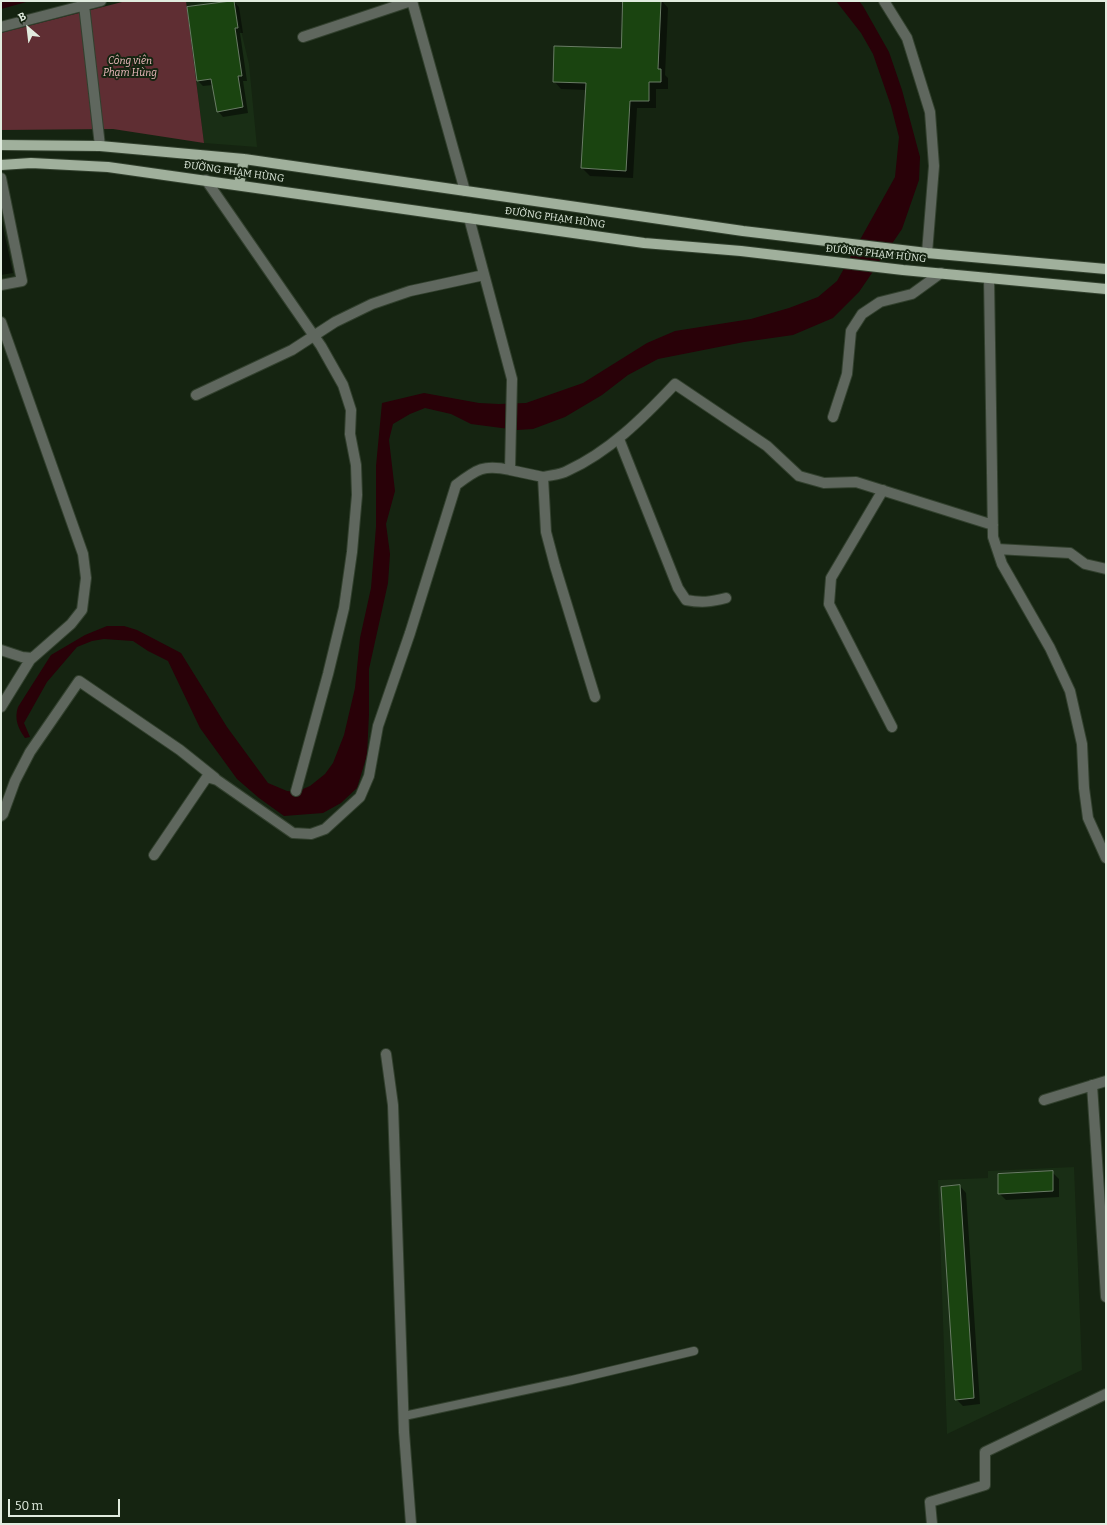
<!DOCTYPE html>
<meta charset="utf-8">
<style>
body{margin:0}
#map{position:relative;width:1107px;height:1525px;overflow:hidden;background:#152411;font-family:Bitter,serif}
canvas{display:block}
.frame{position:absolute;inset:0;border:2px solid #e1ecdf;pointer-events:none}
.north{position:absolute;left:8px;top:8px;width:40px;height:40px;-webkit-text-stroke:3px #152411;paint-order:stroke;rotate:332deg;font-size:11px;font-weight:700;line-height:16px;text-align:center;color:#e1ecdf}
.north::after{content:'';display:block;margin:auto;width:14px;height:18px;background:#e1ecdf;clip-path:polygon(50% 0,100% 100%,50% 72%,0 100%)}
.scale{position:absolute;left:8px;top:1499px;width:112px;height:18px;box-sizing:border-box;border:2px solid #e1ecdf;border-top:0;padding-left:5px;font-size:12px;line-height:14px;white-space:nowrap;color:#e1ecdf;-webkit-text-stroke:3px #152411;paint-order:stroke}
</style>
<div id="map">
<canvas width="1107" height="1525"></canvas>
<div class="frame"></div>
<div class="north">B</div>
<div class="scale">50 m</div>
</div>
<script>
const context = document.querySelector('canvas').getContext('2d');
context.lineJoin = 'round';
function fill(path, color) {
  context.fillStyle = color;
  context.fill(path, 'evenodd');
}
function trace(path, color, width, dash) {
  context.strokeStyle = color;
  context.lineWidth = width;
  context.lineCap = dash ? 'butt' : 'round';
  context.setLineDash(dash || []);
  context.stroke(path);
}
function write(font, color, halo, rows, align = 'center') {
  context.font = font + ' Bitter,serif';
  context.lineWidth = 4;
  context.setLineDash([]);
  context.textBaseline = 'middle';
  context.strokeStyle = halo;
  context.fillStyle = color;
  for (const [text, x, y, turn = 0] of rows) {
    context.save();
    context.translate(x, y);
    context.rotate((+turn || 0) * Math.PI / 180);
    context.textAlign = isNaN(turn) ? turn : align;
    if (halo) context.strokeText(text, 0, 0);
    context.fillText(text, 0, 0);
    context.restore();
  }
}
fill(new Path2D(`
 M206 1H234L249 64 257 147 204 143 187 7Z
 M1074 1167 1082 1370 947 1434 938 1180 988 1178V1171Z`), '#192e15');
fill(new Path2D(`
 M126 1H186L204 143 113 129 1 130V33Z`), '#5f2e33');
fill(new Path2D(`
 M1 1H30L1 9Z
 M836 1H859L863 6 889 52 902 90 920 157 919 180 902 229 859 292 833 318 793 335 744 342 658 359 628 375 602 395 565 417 533 429 517 430 471 424 451 414 425 408 410 414 393 424 389 440 395 491 386 524 390 554 388 583 369 669V714L367 755 357 788 341 803 323 813 284 816 259 798 237 779 200 728 168 661 148 651 133 641 104 639 92 641 77 647 47 682 24 723 30 737 25 738C18 728 14 719 18 707L51 655 85 635 107 626H124L137 630 181 653 227 727 268 783 287 791 296 792 310 786 325 774 333 763 344 735 355 688 360 638 371 588 376 527V466L382 403 424 393 479 403 499 404 526 403 583 383 647 343 675 331 751 319 789 308 818 297 837 281 895 177 899 137 891 106 873 54 861 33Z`), '#290108');
fill(new Path2D(`
 M624 1H662L668 8 665 75 668 78V89H656V108H637L633 178 590 176 582 168 586 90 561 89 554 81 622 49Z
 M234 2 239 7 243 33H240L247 81H243L248 113 223 117 218 111 213 85 203 86 198 81Z
 M1 218 13 273 1 275Z
 M1052 1172 1059 1179V1197L1006 1200 999 1193Z
 M960 1186 966 1193 980 1404 963 1406 956 1399Z`), '#0007');
const building = new Path2D(`
 M234 1 238 28H235L242 76H238L243 107 217 112 211 79 197 81 187 7Z
 M623 1H661L658 69H661V82H649V101H630L626 171 581 168 586 83 553 82 554 46 621 48Z
 M1053 1171V1191L998 1194V1174Z
 M960 1185 974 1398 955 1400 941 1187Z`);
fill(building, '#1a4410');
trace(building, '#697c65', 1);
const service = new Path2D(`
 M404 1416 572 1380 694 1351`);
const minor = new Path2D(`
 M412 1 465 191
 M884 1 907 38 930 112 934 166 927 253
 M84 5 100 146
 M1 27 101 1
 M303 37 411 1
 M1 178 22 281 1 285
 M206 180 321 346 343 385 351 410 350 434 356 465 357 495 352 552 344 608 328 674 296 791
 M469 218 512 379 510 470 543 477 546 532 555 566 595 697
 M989 278 993 537 1002 564 1050 648 1070 691 1082 744 1084 788 1088 818 1106 858
 M1 322 83 554 86 578 82 610 71 624 30 660 1 707
 M196 395 292 350 335 322 372 304 410 291 484 275
 M833 417 847 374 851 331 862 314 880 302 912 294 941 273
 M619 439 678 588 686 600C701 603 711 602 726 598
 M543 477C550 475 560 475 567 471 609 452 643 418 675 384L767 446 799 476 824 483 856 482 993 525
 M883 490 831 578 829 604 892 727
 M997 549 1070 553 1085 564 1106 569
 M1 650 22 657 32 658
 M1 816 3 814 15 781 30 752 79 681 180 750 215 778
 M154 855 207 777 217 780 293 833 311 834 325 829 360 797 369 776 378 726 410 633 456 485C477 469 484 464 510 470
 M386 1054 393 1105 404 1432 411 1524
 M1092 1085 1106 1297
 M1044 1100 1106 1081
 M932 1524 930 1502 985 1485V1452L1106 1394`);
const primary = new Path2D(`
 M1 145 100 146 244 159 743 231 927 253 1106 269
 M1 165 31 163 108 167 644 243 741 251 903 270 1106 289
 M239 185 244 159`);
trace(service, '#32402e', 10);
trace(minor, '#32402e', 12);
trace(primary, '#32402e', 12);
trace(service, '#5f675e', 8);
trace(minor, '#5f675e', 10);
trace(primary, '#a0b09c', 10);
write('italic 10px', '#f2bfc2', '#152411', [
 ["Công viên",130,61],
 ["Phạm Hùng",130,73]
]);
write('10px', '#e1ecdf', '#152411', [
 ["ĐƯỜNG PHẠM HÙNG",234,172,8],
 ["ĐƯỜNG PHẠM HÙNG",555,218,8],
 ["ĐƯỜNG PHẠM HÙNG",876,254,6]
]);
</script>
